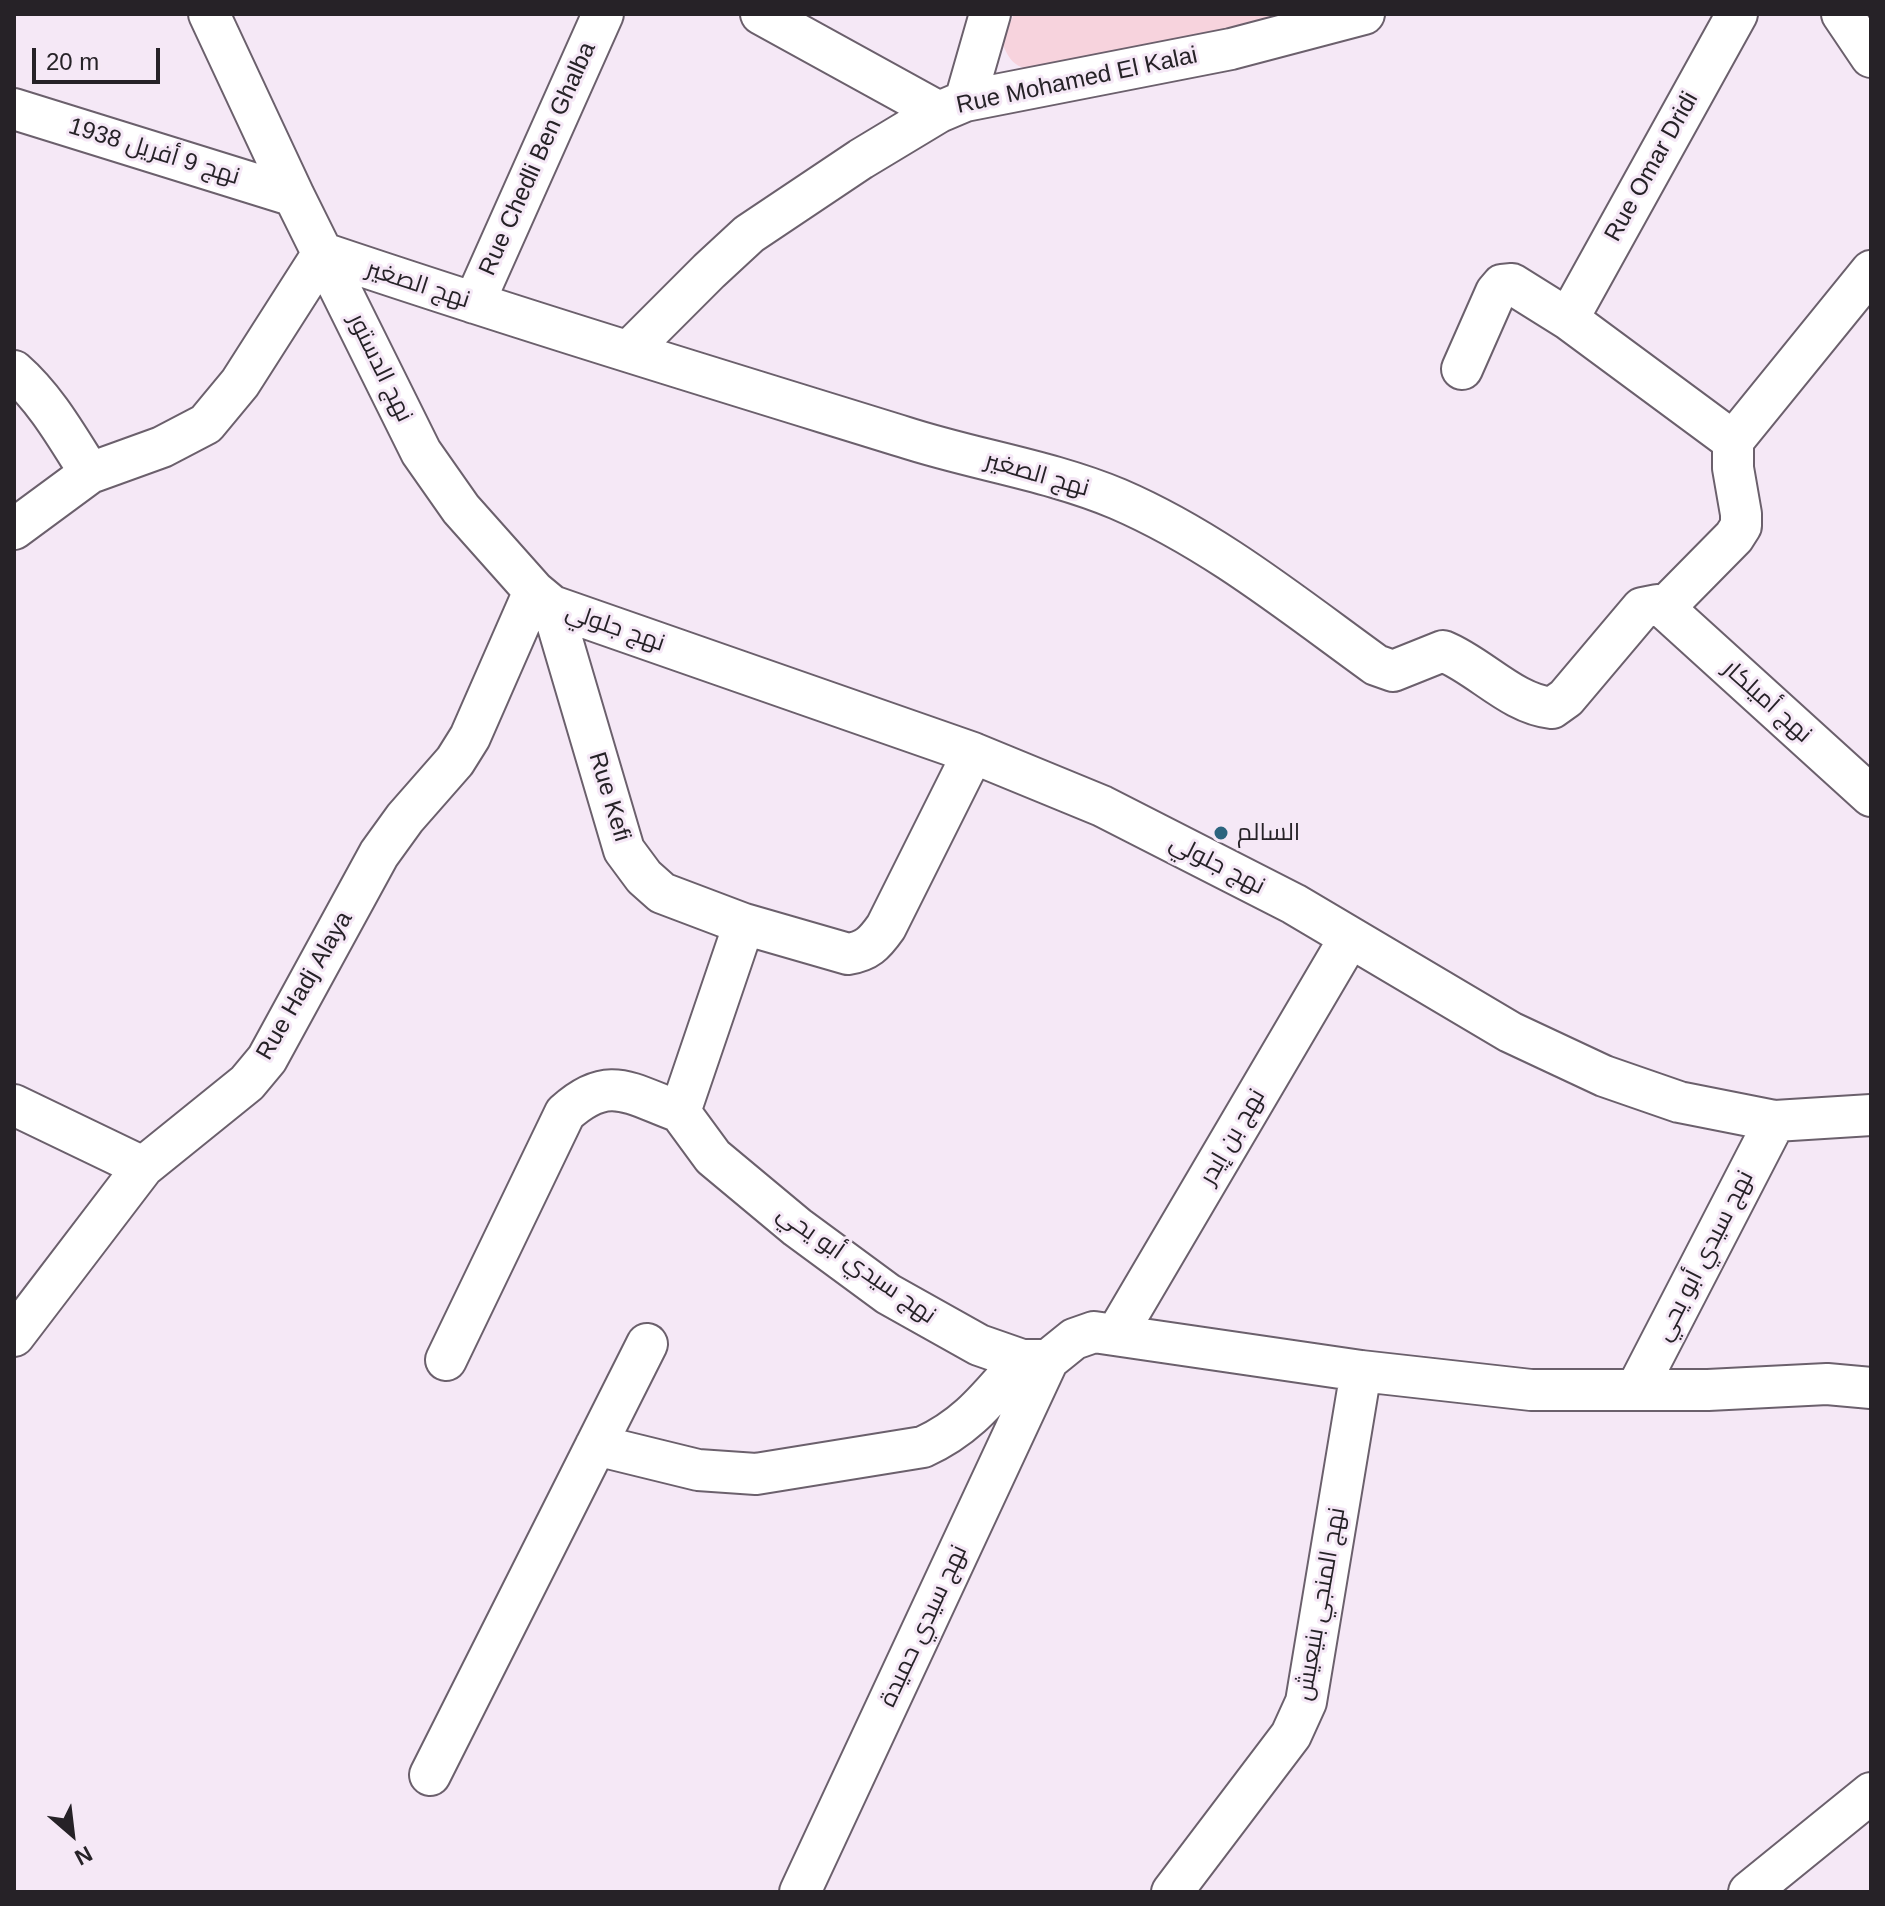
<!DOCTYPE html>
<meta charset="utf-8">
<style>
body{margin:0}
#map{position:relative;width:1885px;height:1906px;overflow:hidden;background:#f5e8f6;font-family:Arial,sans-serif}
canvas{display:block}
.frame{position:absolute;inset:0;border:16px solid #262227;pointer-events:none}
.north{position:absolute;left:32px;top:1794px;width:80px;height:80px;-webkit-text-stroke:6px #f5e8f6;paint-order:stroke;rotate:152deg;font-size:22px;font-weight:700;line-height:32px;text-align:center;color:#262227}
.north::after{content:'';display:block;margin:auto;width:28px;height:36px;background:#262227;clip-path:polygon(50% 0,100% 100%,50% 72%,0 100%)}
.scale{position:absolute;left:32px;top:48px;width:128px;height:36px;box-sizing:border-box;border:4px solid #262227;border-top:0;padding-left:10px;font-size:24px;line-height:28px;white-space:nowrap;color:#262227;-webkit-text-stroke:6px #f5e8f6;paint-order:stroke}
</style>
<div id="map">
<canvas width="1885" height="1906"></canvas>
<div class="frame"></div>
<div class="north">N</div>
<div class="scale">20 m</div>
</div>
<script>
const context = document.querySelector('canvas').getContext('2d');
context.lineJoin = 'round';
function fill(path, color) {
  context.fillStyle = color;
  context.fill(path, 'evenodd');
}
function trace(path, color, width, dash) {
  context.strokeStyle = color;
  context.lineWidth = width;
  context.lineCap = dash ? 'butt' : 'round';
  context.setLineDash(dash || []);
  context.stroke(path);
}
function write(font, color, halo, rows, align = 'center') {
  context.font = font + ' Arial,Cairo,sans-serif';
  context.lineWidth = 6;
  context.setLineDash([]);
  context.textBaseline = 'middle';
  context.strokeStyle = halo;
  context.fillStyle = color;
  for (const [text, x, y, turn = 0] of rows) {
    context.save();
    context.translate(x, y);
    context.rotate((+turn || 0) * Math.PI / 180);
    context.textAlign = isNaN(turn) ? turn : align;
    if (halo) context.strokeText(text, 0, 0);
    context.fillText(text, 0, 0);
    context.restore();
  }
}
fill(new Path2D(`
 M1014 14H1298L1046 73C1021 68 1011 68 1002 42Z`), '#f7d3dd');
const street = new Path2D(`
 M209 14 294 196 421 452 461 509 534 591 552 606 973 753 1102 806 1294 904 1510 1032 1604 1076 1679 1102 1775 1121 1871 1115
 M761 14 939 112
 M1842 14 1871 57
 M965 101 990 14
 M14 109 294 196
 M474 303 603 14
 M1568 319 1737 14
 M629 351 709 271 749 234 861 159 939 112 965 101 1231 49 1364 14
 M1462 369 1496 292 1502 285 1512 284 1568 319 1733 441
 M14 371C46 399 67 437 90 473
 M14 529 90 473 162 447 206 424 240 383 323 253C516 318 710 377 904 437 975 460 1049 470 1118 499 1213 540 1293 605 1376 665L1393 671 1443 651C1480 666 1512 704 1552 708L1566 698 1642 608 1657 605 1664 608 1871 796
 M552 606 624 850 644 877 662 893 744 924 848 954C867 951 874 944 886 927L973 753
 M1664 608 1734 537 1741 526V514L1733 468V441L1871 271
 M744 924 680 1112 713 1157 797 1227 888 1294 979 1345 1022 1360H1048L1074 1339 1094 1332 1361 1371 1531 1390H1708L1827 1384 1871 1388
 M14 1105 143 1167
 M1116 1335 1349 939
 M14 1336 143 1167 247 1083 267 1059 379 854 405 818 455 761 470 737 534 591
 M446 1360 565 1113C609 1073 630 1094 680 1112
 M1636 1390 1775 1121
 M596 1445 698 1470 756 1474 923 1447C969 1426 990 1396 1022 1360
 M430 1775 647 1344
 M800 1892 1048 1360
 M1172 1892 1291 1735 1306 1702 1361 1371
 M1749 1892 1871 1793`);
trace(street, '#6b606c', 44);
trace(street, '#fff', 40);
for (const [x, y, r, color] of [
 [1221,833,8,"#2c647e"]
]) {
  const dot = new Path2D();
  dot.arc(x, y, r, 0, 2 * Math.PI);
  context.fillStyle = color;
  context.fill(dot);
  trace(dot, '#f5e8f6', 3);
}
write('24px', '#262227', '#f5e8f6', [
 ["Rue Mohamed El Kalai",1077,81,-12],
 ["نهج 9 أفريل 1938",154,152,17],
 ["Rue Chedli Ben Ghalba",538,159,-66],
 ["Rue Omar Dridi",1652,167,-61],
 ["نهج الصغير",418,285,18],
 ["نهج الدستور",380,368,64],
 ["نهج الصغير",1037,475,16],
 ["نهج جلولي",615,628,19],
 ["نهج أميلكار",1767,702,42],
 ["Rue Kefi",609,797,73],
 ["نهج جلولي",1217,865,27],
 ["Rue Hadj Alaya",305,986,-60],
 ["نهج بن إيدر",1233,1137,-60],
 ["نهج سيدي أبو يحي",1705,1256,-63],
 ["نهج سيدي أبو يحي",856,1265,35],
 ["نهج المنجي بنيعيش",1321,1604,-80],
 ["نهج سيدي حميدة",924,1626,-65]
]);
write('24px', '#262227', '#f5e8f6', [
 ["السالم",1237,833]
], 'left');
</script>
